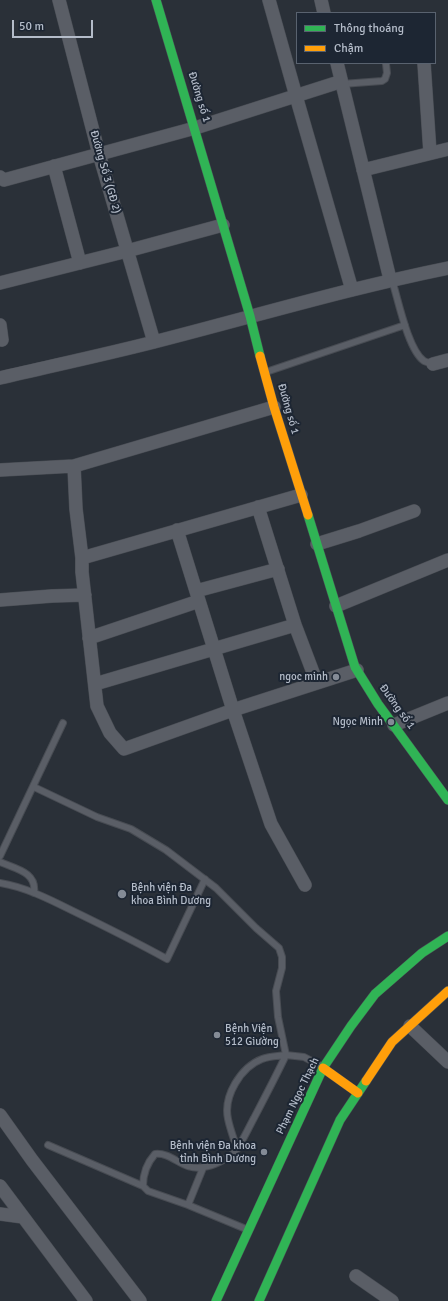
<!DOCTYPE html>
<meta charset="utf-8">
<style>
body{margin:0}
#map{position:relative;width:448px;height:1301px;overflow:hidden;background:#2a3038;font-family:Signika,sans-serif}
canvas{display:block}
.legend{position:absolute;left:296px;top:12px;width:140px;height:52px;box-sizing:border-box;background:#1d2633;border:1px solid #59626f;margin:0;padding:5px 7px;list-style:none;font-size:12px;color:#b4bcc9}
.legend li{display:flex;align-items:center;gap:8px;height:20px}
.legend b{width:20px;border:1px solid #59626f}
.scale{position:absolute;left:12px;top:20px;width:81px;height:18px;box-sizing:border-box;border:2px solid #b4bcc9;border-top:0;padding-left:5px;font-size:12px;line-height:14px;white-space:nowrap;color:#b4bcc9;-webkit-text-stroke:3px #1d2633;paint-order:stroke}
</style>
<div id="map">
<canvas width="448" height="1301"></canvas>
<ul class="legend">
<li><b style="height:5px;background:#30b455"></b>Thông thoáng</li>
<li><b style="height:5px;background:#ff9f0a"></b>Chậm</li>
</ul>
<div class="scale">50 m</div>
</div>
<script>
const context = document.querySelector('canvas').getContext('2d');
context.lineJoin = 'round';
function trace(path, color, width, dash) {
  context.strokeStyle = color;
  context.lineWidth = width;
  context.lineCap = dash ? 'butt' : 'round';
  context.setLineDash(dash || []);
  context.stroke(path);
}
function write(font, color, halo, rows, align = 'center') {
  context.font = font + ' Signika,sans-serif';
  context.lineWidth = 4;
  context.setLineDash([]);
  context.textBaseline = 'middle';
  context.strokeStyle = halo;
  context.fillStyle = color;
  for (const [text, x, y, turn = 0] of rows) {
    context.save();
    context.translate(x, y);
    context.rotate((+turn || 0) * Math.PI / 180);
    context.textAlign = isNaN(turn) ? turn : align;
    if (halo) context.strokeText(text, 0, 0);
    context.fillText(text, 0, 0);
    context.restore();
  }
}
const lane = new Path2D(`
 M342 84 382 81 385 79 387 73 386 64
 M392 280C398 299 408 350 424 361 426 362 430 363 433 364
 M266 372 405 325
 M34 787 97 817 131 829 166 850 216 888 256 928 279 948 282 957V968L276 991 278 1017 286 1055 304 1057 321 1066
 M0 856 63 723
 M0 862C16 869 37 872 34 893
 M0 883C25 887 49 899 71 910 104 926 136 942 167 959L205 879
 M48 1145 143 1186
 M237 1149C234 1139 230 1129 228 1119 223 1096 241 1067 262 1059 269 1056 279 1056 286 1055
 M188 1205 203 1168
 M246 1229 188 1205 148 1191 143 1186C143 1174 147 1163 155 1154 173 1152 183 1172 204 1167 213 1166 227 1159 234 1153 241 1145 249 1127 254 1118 265 1097 276 1076 286 1055`);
const street = new Path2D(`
 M59 0 99 154 154 342
 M269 0 296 96 352 290
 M321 0 324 13
 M337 63 389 275 392 280
 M424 63 430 153
 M54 166 80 263
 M363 170 448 149
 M0 177 4 180 195 128 336 83 342 84
 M0 283 127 251 223 225
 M0 325 2 340
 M433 364 448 360
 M0 378C51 366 103 355 154 342 252 317 349 288 448 268
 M74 466 76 509 82 558V572L97 706 110 733 124 749 233 710 357 670
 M0 470 74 466 274 407
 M258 507 295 625 317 683
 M177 530 233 710 271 824 305 885
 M317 544 359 531 414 511
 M82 558 301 495
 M196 591 278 569
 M0 600 52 596 85 595
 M336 606 448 560
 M89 638 199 601
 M95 684 295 625
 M394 725 448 703
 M410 1026 448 1062
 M0 1115 32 1160 140 1301
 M0 1186 86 1301
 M0 1214 23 1217
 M356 1276 392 1301`);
const fast = new Path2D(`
 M156 0 250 316 260 356
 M308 515 355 667 378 704 448 800
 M216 1301 323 1068 351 1026 375 994 422 953 448 936
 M259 1301 340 1120 366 1081`);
const slow = new Path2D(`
 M260 356 274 407 308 515
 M323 1068 358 1093
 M366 1081 392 1042 448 991`);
trace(lane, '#484c53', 8);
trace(street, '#484c53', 14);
trace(fast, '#484c53', 10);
trace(slow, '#484c53', 10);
trace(lane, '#5a5e66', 6);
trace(street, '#5a5e66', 13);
trace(fast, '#30b455', 9);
trace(slow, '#ff9f0a', 9);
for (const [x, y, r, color] of [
 [336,677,4,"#848b96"],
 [391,722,4,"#848b96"],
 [122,894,5,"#848b96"],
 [217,1035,4,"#848b96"],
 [264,1152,4,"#848b96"]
]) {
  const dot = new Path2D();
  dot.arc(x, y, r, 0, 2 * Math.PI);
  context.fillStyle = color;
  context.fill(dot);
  trace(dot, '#1d2633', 1.5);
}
write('11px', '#b4bcc9', '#1d2633', [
 ["Đường số 1",199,97,73],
 ["Đường Số 3 (GĐ 2)",105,172,74],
 ["Đường số 1",288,409,74],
 ["Đường số 1",397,707,54],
 ["Phạm Ngọc Thạch",298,1096,-64]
]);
write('11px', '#b4bcc9', '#1d2633', [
 ["ngoc minh",328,677],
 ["Ngọc Minh",383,722],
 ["Bệnh viện Đa",131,888,"left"],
 ["khoa Bình Dương",131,901,"left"],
 ["Bệnh Viện",225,1029,"left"],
 ["512 Giường",225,1042,"left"],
 ["Bệnh viện Đa khoa",256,1146],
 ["tỉnh Bình Dương",256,1159]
], 'right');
</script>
